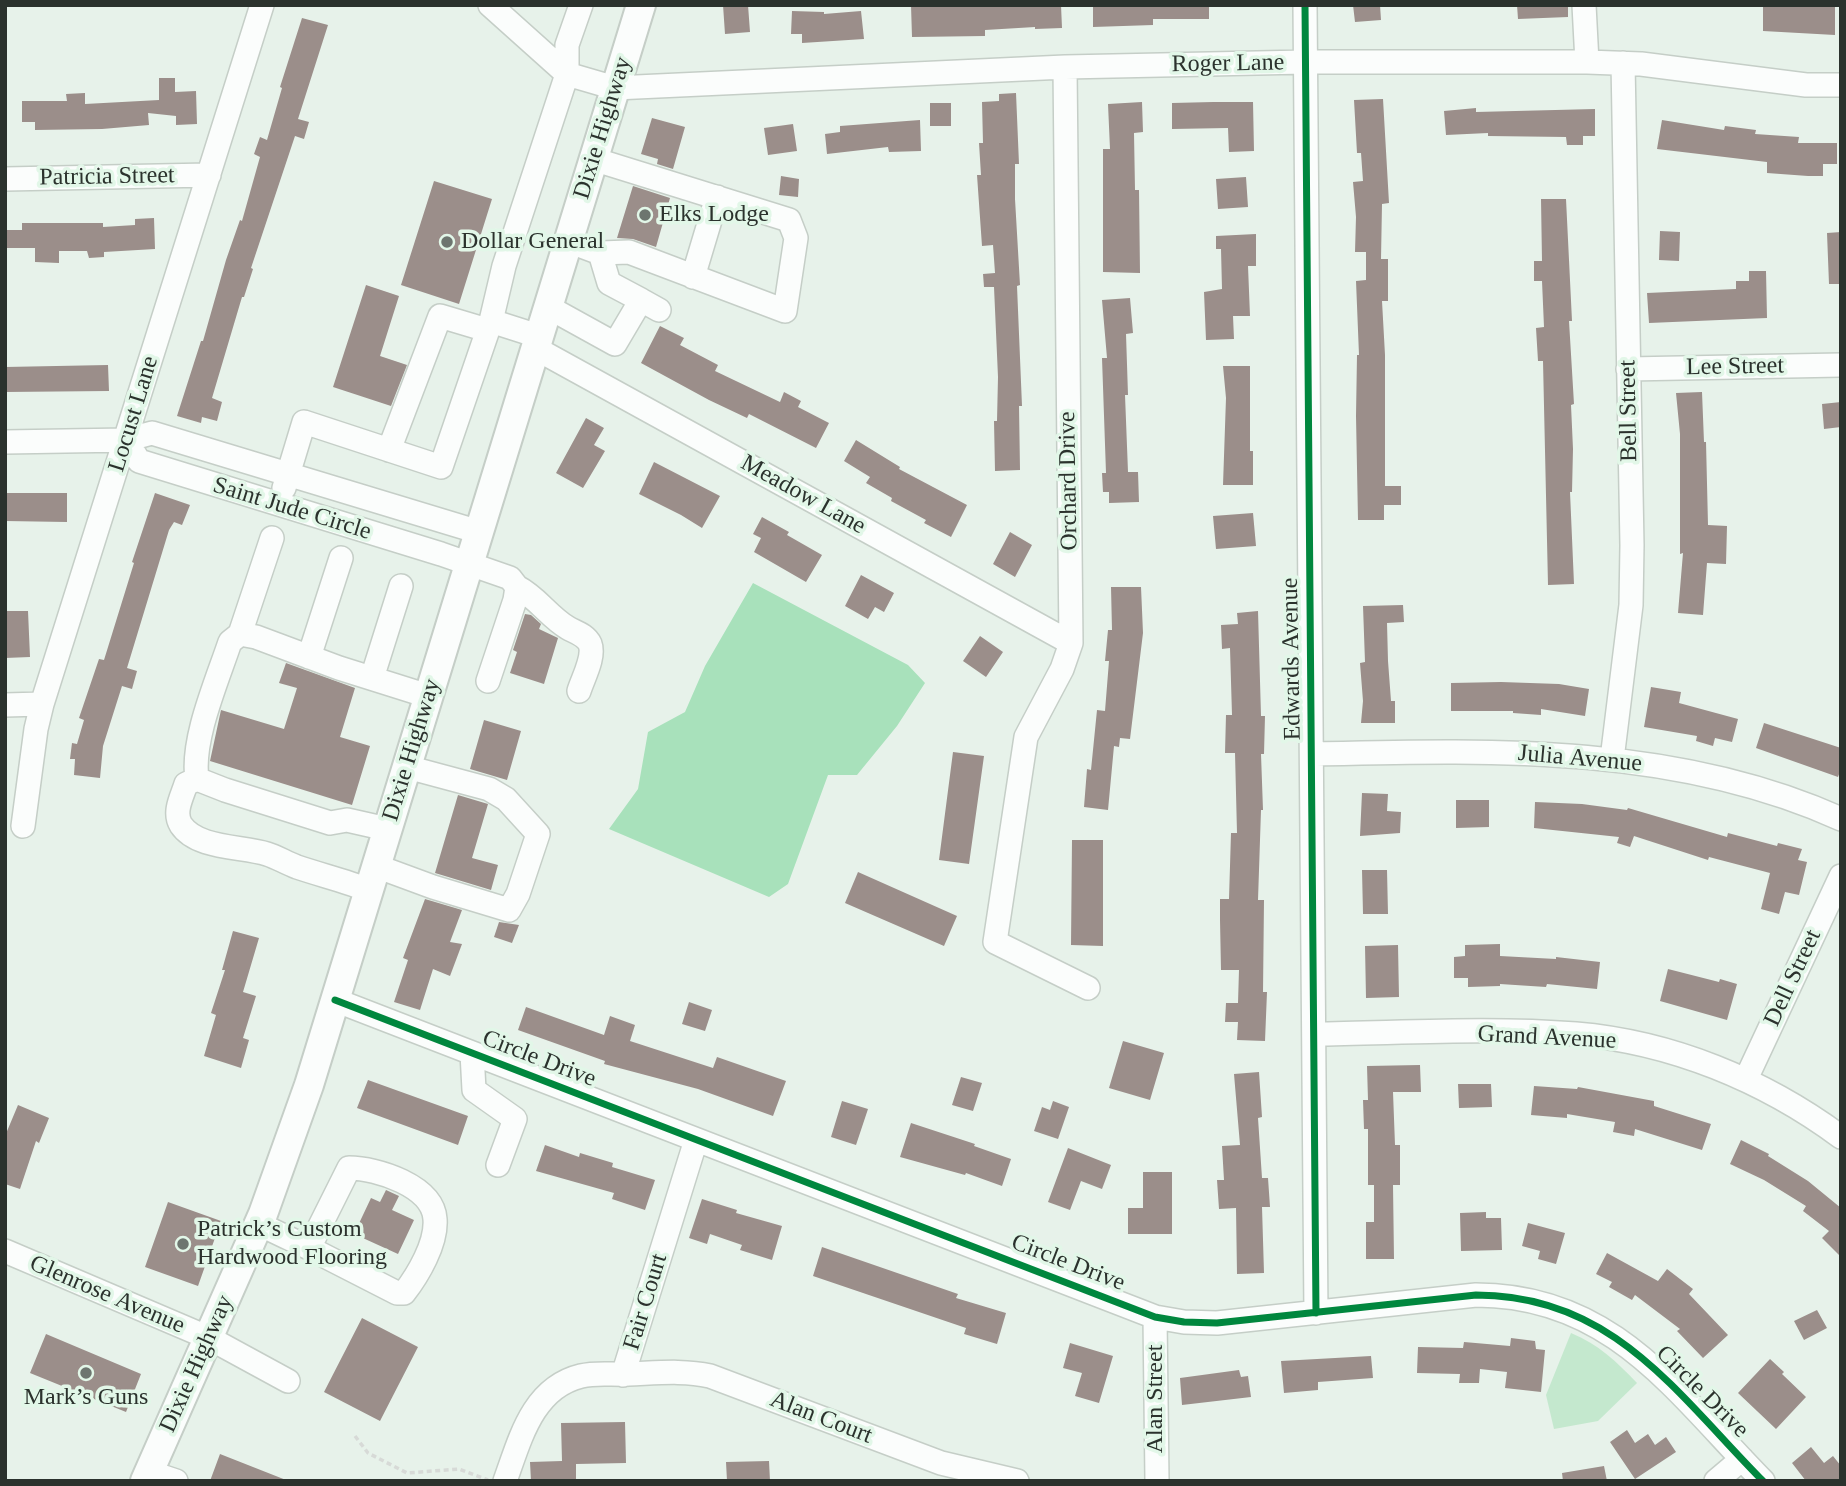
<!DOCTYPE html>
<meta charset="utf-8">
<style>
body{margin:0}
#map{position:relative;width:1846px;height:1486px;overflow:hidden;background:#e7f2ea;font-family:"Times New Roman",serif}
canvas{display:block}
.frame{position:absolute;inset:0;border:7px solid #2b322d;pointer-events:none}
</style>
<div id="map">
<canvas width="1846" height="1486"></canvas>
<div class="frame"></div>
</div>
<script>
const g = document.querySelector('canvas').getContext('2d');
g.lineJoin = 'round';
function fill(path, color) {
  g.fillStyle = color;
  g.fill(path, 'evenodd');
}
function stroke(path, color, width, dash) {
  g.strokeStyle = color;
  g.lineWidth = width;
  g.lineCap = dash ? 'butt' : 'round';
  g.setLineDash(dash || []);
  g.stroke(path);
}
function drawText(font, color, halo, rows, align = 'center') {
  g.font = font + ' "Times New Roman",serif';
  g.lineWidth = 7;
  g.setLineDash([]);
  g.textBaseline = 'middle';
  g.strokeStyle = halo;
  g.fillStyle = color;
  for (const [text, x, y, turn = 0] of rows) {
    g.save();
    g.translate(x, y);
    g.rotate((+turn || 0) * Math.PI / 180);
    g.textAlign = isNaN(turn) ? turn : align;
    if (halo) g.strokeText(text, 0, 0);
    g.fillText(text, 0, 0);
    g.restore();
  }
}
const green = new Path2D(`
 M1571,1333C1598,1344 1617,1362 1637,1383L1598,1421L1554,1429L1546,1395Z`);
const forest = new Path2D(`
 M753,583L908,665L925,683L897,726L857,775H828L788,884L769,897L609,829L638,789L648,732L685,712L705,666Z`);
const building = new Path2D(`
 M723,5H748L750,32L725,34Z
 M911,5H1061L1062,28L1035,29V27L985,30V36L912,37Z
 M1093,5H1209V19H1153V25L1093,27Z
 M1353,5H1380L1381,20L1355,22Z
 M1517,5H1568V17L1518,19Z
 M1763,6H1835V35L1763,31Z
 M792,11L824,12V14L861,11L864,39L802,43V34H791Z
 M302,18L328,25L298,119L309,122L304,139L295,136L251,268L253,269L244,297H242L212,398L222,402L217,421L202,417L201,423L177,416L201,341H203L226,260L240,220L242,221L260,157L254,154L260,137L267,140L282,88L280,87Z
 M159,78H175V92L196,91L197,124L176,125V116L148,113L149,125L102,129L35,130V122H22V101H67L66,94L85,93V104L159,100Z
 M1016,93L1019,164H1015V199L1020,285L1017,286L1022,406H1019L1020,470L995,471L994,421H997L998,377L994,287H984L983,274L995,273L993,245L982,246L977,175H981L979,143H983L982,102L999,101V94Z
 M1383,99L1389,203L1382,204L1381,259H1388V301H1382L1385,355V486H1401V505H1384V520H1358L1356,416L1357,355H1359L1356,281L1366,280V252H1355L1356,217L1353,182L1363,181L1361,153H1357L1354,100Z
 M1142,102L1143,132L1134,133L1135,190H1139L1140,273L1103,272V149H1110L1108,104Z
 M1213,102H1253L1254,151L1229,152L1228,128L1172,129V103Z
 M930,103H951V126H930Z
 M1476,108V112L1595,109V136H1583V145H1567L1566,137L1488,136V133L1446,135L1444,111Z
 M652,118L685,127L673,169L657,164L658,159L641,154Z
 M920,120L921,151L889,152L888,147L827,154L825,134L840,132V126Z
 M1662,120L1724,130L1725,126L1756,130L1755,134L1799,137L1798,143H1837V164H1823V176H1808L1767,173V162L1657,149Z
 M793,124L797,151L768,155L764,128Z
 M781,176L799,179L798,197L779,195Z
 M1246,177L1248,207L1218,209L1216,179Z
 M434,181L492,199L459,304L401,285Z
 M633,186L670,198L656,247L633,239L617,238Z
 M1541,199H1566L1572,321H1569L1574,404L1571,405L1573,449L1572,492H1570L1574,584L1548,585L1543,361H1538L1536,328L1544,327L1542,281H1534V261H1542Z
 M154,218L155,249L104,252V257L89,258L87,251H59V263L35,262V248H5V230H22V223H103V227L135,225V219Z
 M1660,231L1680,232L1679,261L1659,260Z
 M1841,232V284H1829L1827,233Z
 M1256,234V266H1248L1250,316H1233L1234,339L1206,340L1204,292L1222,289L1221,249H1216V236Z
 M1749,271H1766L1767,318L1649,323L1647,293L1736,289V281H1749Z
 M366,285L399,296L380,356L407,365L391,406L333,387Z
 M1130,298L1133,333L1126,334L1128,395H1125L1128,472H1138L1139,502L1109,503V492H1103L1102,473H1106L1102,358H1107L1102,300Z
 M660,326L684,338L680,345L718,365L715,371L780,402L784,392L801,401L798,407L829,423L816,448L749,414L747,418L709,400L641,363Z
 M108,365L109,391L5,392V367Z
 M1223,366H1250V451H1253V485H1223L1226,398Z
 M1702,392L1704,442H1706L1708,525L1727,526L1726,564L1707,563L1703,615L1678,613L1683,553L1680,554V434L1676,393Z
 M1841,402V427L1824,429L1822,404Z
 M586,418L604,428L594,445L605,451L583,488L556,473Z
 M856,440L900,467L899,469L967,505L951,537L924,523L926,520L891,501L892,498L866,483L870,477L844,461Z
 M654,462L720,496L702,528L681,515L639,494Z
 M5,493H67V522L5,521Z
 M155,493L190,505L182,525L174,522L169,530L127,668L137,671L132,689L122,686L103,746L100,778L74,775L75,759H70L72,743L77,744L84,720L79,718L99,659L104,660L134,563L132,562Z
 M1253,513L1256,546L1216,549L1213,516Z
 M762,517L789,532L787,535L822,555L806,582L754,552L761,538L753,534Z
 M1010,532L1032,545L1015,577L993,564Z
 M861,575L894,593L884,612L875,607L868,619L845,606Z
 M1111,587H1141L1143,633L1130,739L1120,738L1119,747L1114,746L1108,810L1084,807L1087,769L1091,770L1097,710L1105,711L1109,661H1105L1108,630H1112Z
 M1403,605L1404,622L1387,623L1388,661L1391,701H1395V723H1361L1363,701L1360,663L1365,662L1363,606Z
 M5,611H28L30,657L5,658Z
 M1258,611L1261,716H1265L1264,754H1261L1263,810H1261L1258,900H1264L1263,992H1267L1265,1041L1237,1040L1238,1022H1225L1226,1003H1238L1239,970H1221L1220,920V899H1229L1231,833H1237L1235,753H1225L1226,715H1232L1230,648L1222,649L1221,625L1238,624L1237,613Z
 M525,614L531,615L541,624L539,629L558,638L544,684L510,673L517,652L513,650Z
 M980,636L1003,652L986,677L963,661Z
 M286,663L355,688L340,737L370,746L352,805L210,761L221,710L284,729L297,688L279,683Z
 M1501,682L1559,684L1589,689L1585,716L1541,709V715L1513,713V711H1451V683Z
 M1651,687L1681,692L1679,703L1738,719L1732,742L1715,738L1713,746L1696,741L1697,736L1644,727Z
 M484,720L521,731L507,780L470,769Z
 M1764,723L1841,748V769L1838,777L1756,748Z
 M953,752L984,756L969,864L939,860Z
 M1362,793L1388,794L1387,811L1401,812L1400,833L1360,836Z
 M458,795L488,804L472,858L498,865L491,890L435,873Z
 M1456,800H1489V827L1456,828Z
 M1535,802L1582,804L1627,810L1628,808L1727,837L1728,833L1777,846L1778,843L1802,849L1798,860L1807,862L1799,895L1785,892L1779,914L1761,909L1770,873L1709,857L1708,860L1634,836L1630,847L1617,843L1619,837L1534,828Z
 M1072,840H1103V946L1071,945Z
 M1362,870H1387L1388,914H1363Z
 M858,872L957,916L944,946L845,903Z
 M425,899L462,910L450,942L462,944L450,976L433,969L420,1010L394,1002L408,960L403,958Z
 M499,922L519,925L512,943L494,937Z
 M233,931L259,938L243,992L256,996L243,1038L249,1040L241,1068L204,1056L216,1015L211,1013L225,970H222Z
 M1500,944V956L1556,959V957L1600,962L1597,989L1547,984L1546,987L1500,984V986L1468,987V978H1454V957L1465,956V945Z
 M1398,945L1399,997L1366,998L1365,946Z
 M1668,969L1719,982L1720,979L1737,984L1727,1020L1660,1001Z
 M689,1002L712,1010L705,1031L682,1024Z
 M526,1007L604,1035L610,1016L635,1025L630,1041L713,1068L717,1057L786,1081L773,1116L698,1089L604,1064L605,1061L518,1030Z
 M1123,1041L1164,1053L1150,1100L1109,1088Z
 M1420,1065L1421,1092H1393L1395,1145H1400V1185H1393L1394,1259H1366V1222H1374V1185H1368V1129H1364L1363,1100H1368L1367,1066Z
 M1259,1072L1262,1117L1258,1118L1262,1178H1268L1270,1207H1262L1264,1273L1237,1274L1236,1208L1219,1209L1217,1180H1224L1222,1146L1240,1145L1234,1074Z
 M961,1077L982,1083L973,1111L952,1105Z
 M368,1080L468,1116L458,1145L357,1108Z
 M1458,1084H1491L1492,1107L1459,1108Z
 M1534,1086L1577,1089L1578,1087L1654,1101V1106L1711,1124L1702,1150L1635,1129L1634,1136L1613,1132L1615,1122L1567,1114V1118L1531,1115Z
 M842,1101L868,1109L856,1145L831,1137Z
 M1053,1101L1069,1107L1058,1139L1034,1131L1042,1107L1050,1110Z
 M18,1105L49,1118L39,1143L36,1141L20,1189L5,1184V1136Z
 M911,1123L975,1144L974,1146L1011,1159L1002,1186L966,1173L965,1175L900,1157Z
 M1741,1140L1769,1154L1768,1156L1808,1181L1841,1208V1257L1822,1238L1829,1231L1803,1211L1806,1206L1764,1180L1730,1164Z
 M545,1145L579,1157L580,1153L613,1163L612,1167L655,1180L645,1210L612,1199L614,1193L536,1171Z
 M1068,1148L1111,1165L1102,1189L1081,1181L1070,1210L1048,1202Z
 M1143,1172H1172V1234H1128V1208H1143Z
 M386,1190L399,1196L392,1210L414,1220L398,1254L354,1234L371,1198L380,1202Z
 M702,1199L737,1210L736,1213L782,1226L772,1260L740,1250L742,1245L710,1234L707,1244L689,1238Z
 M168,1202L221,1221L198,1286L145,1267Z
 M1486,1212V1218H1501L1502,1250L1461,1251L1460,1213Z
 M1528,1223L1565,1233L1556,1264L1538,1259L1540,1251L1522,1246Z
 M822,1247L958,1294L956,1298L1006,1313L997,1344L964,1334L966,1328L813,1276Z
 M1607,1253L1658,1281L1667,1269L1693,1289L1689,1294L1728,1335L1703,1358L1677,1331L1680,1329L1635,1295L1632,1300L1609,1287L1612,1282L1596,1274Z
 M1817,1310L1827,1328L1804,1340L1794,1321Z
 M362,1318L418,1347L380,1421L324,1392Z
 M46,1334L141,1374L126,1412L30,1373Z
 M1511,1338L1535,1341L1536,1349L1545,1350L1541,1392L1505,1388L1507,1372L1480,1369L1479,1383H1459L1460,1374L1417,1373L1418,1347L1463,1348L1464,1342L1510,1346Z
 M1070,1343L1113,1356L1099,1403L1075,1396L1082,1373L1063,1368Z
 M1371,1356L1373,1378L1318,1382V1390L1284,1393L1281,1361Z
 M1770,1359L1784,1372L1782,1374L1806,1397L1776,1429L1738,1393Z
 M1239,1370L1241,1377L1248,1376L1251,1397L1182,1405L1180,1378Z
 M625,1422L626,1463L576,1464V1481H531L530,1462L562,1461L561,1423Z
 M1627,1430L1635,1443L1648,1434L1655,1445L1666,1437L1676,1452L1635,1479L1610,1442Z
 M1811,1447L1824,1463L1833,1456L1841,1466V1481H1806L1792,1463Z
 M220,1454L286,1480V1481H210Z
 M769,1461L770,1481H727L726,1462Z
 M1604,1466L1607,1481H1563L1562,1473Z`);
const path = new Path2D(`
 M355,1436L368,1453L407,1473L459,1469L488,1480`);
const minor = new Path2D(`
 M490,5L567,74L615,88L1065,67L1305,62H1587L1641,64L1806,85H1841
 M1305,5L1316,1313
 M1584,5L1587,62
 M1065,67L1071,643L1062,669L1026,737L995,942L1088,988
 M593,159L789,220L796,238L785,311L629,252L600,253
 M5,179L209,175
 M568,241L600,253L609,283L641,300
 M693,277L717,197
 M548,307L615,344L641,300L659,310
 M538,336L491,321L504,266L567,74V45L581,5
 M535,348L1071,643
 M1628,369L1841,365
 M126,440L139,461L441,554L510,578L517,587L515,600L488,681
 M5,442L126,440L152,433L479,532
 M389,450L440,316L487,330
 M284,488L304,422L441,467L491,321
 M517,587C537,597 549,617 568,628C575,632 586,635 590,644C595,657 583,678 579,691
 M240,634L272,538
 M309,657L341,558
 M372,678L401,586
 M5,705L42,704
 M1312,754C1490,750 1675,744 1841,819
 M1612,759L1631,605L1632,545L1623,63
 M197,779C191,740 217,681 230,642L240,634L256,637L339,668L428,696
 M23,826L36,729L42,704L262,5
 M376,866L433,887L509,910L518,894L538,834L506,799L489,789L407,767
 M369,890C345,881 321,875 297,867C286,863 277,857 267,854C242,846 197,849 181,825C173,812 182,797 186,784L197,779L225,790L330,823L347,820L387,829
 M335,1000L1155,1317L1184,1322L1217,1323L1476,1295C1613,1295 1676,1393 1763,1481
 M1314,1034C1401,1033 1489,1027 1576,1034C1671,1042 1764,1080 1841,1137
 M472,1053L474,1090L515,1119L498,1165
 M1746,1079L1841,876
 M259,1224L309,1248L349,1168C377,1168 433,1186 435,1219C437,1243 418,1275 404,1293H397L309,1248
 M5,1251L209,1338L288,1381
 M1155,1317L1157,1481
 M623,1375L696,1140
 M149,1472L176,1481
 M505,1481C520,1440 532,1388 581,1376C597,1372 613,1375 629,1374C657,1373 684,1370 710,1376L941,1463L1017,1481
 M1716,1481L1742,1459`);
const major = new Path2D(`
 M145,1481L263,1214L309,1085L641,5`);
const cycleway = new Path2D(`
 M1305,5L1316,1313
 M335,1000L1155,1317L1184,1322L1217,1323L1476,1295C1613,1295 1676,1393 1763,1481`);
const markers = [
 [645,215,7,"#6d756f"],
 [447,242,7,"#6d756f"],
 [183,1244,7,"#6d756f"],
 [86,1373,7,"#6d756f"]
];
const streetNames = [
 ["Roger Lane",1228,64,-1],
 ["Dixie Highway",603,128,-73],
 ["Patricia Street",107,177,-1],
 ["Lee Street",1735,367,-1],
 ["Bell Street",1629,411,-91],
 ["Locust Lane",134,414,-73],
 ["Orchard Drive",1069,481,-91],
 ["Meadow Lane",803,495,29],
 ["Saint Jude Circle",292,509,17],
 ["Edwards Avenue",1292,659,-91],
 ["Dixie Highway",412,750,-73],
 ["Julia Avenue",1580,759,5],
 ["Dell Street",1793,978,-65],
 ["Grand Avenue",1547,1038,3],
 ["Circle Drive",539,1059,21],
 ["Circle Drive",1068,1263,21],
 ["Glenrose Avenue",107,1295,23],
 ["Fair Court",646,1302,-73],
 ["Dixie Highway",197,1364,-66],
 ["Circle Drive",1702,1392,45],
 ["Alan Street",1156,1399,-90],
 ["Alan Court",821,1418,21]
];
const poiNames = [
 ["Elks Lodge",659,215],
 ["Dollar General",461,242],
 ["Patrick’s Custom",197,1230],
 ["Hardwood Flooring",197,1258],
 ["Mark’s Guns",86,1398,"center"]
];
fill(green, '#c4e8ce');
fill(forest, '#a8e1bb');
fill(building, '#9b8e8a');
stroke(minor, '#c5cec7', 26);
stroke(major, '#c5cec7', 32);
stroke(path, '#d7dad7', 3.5, [5, 3.5]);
stroke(minor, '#fbfdfc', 23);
stroke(major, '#fbfdfc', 28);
stroke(cycleway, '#00873e', 7);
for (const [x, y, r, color] of markers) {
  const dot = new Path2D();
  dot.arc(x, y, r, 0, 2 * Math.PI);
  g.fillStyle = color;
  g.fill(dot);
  stroke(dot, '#e2f7e8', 2.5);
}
drawText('24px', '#2b322d', '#e2f7e8', streetNames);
drawText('24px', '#2b322d', '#e2f7e8', poiNames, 'left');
</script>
